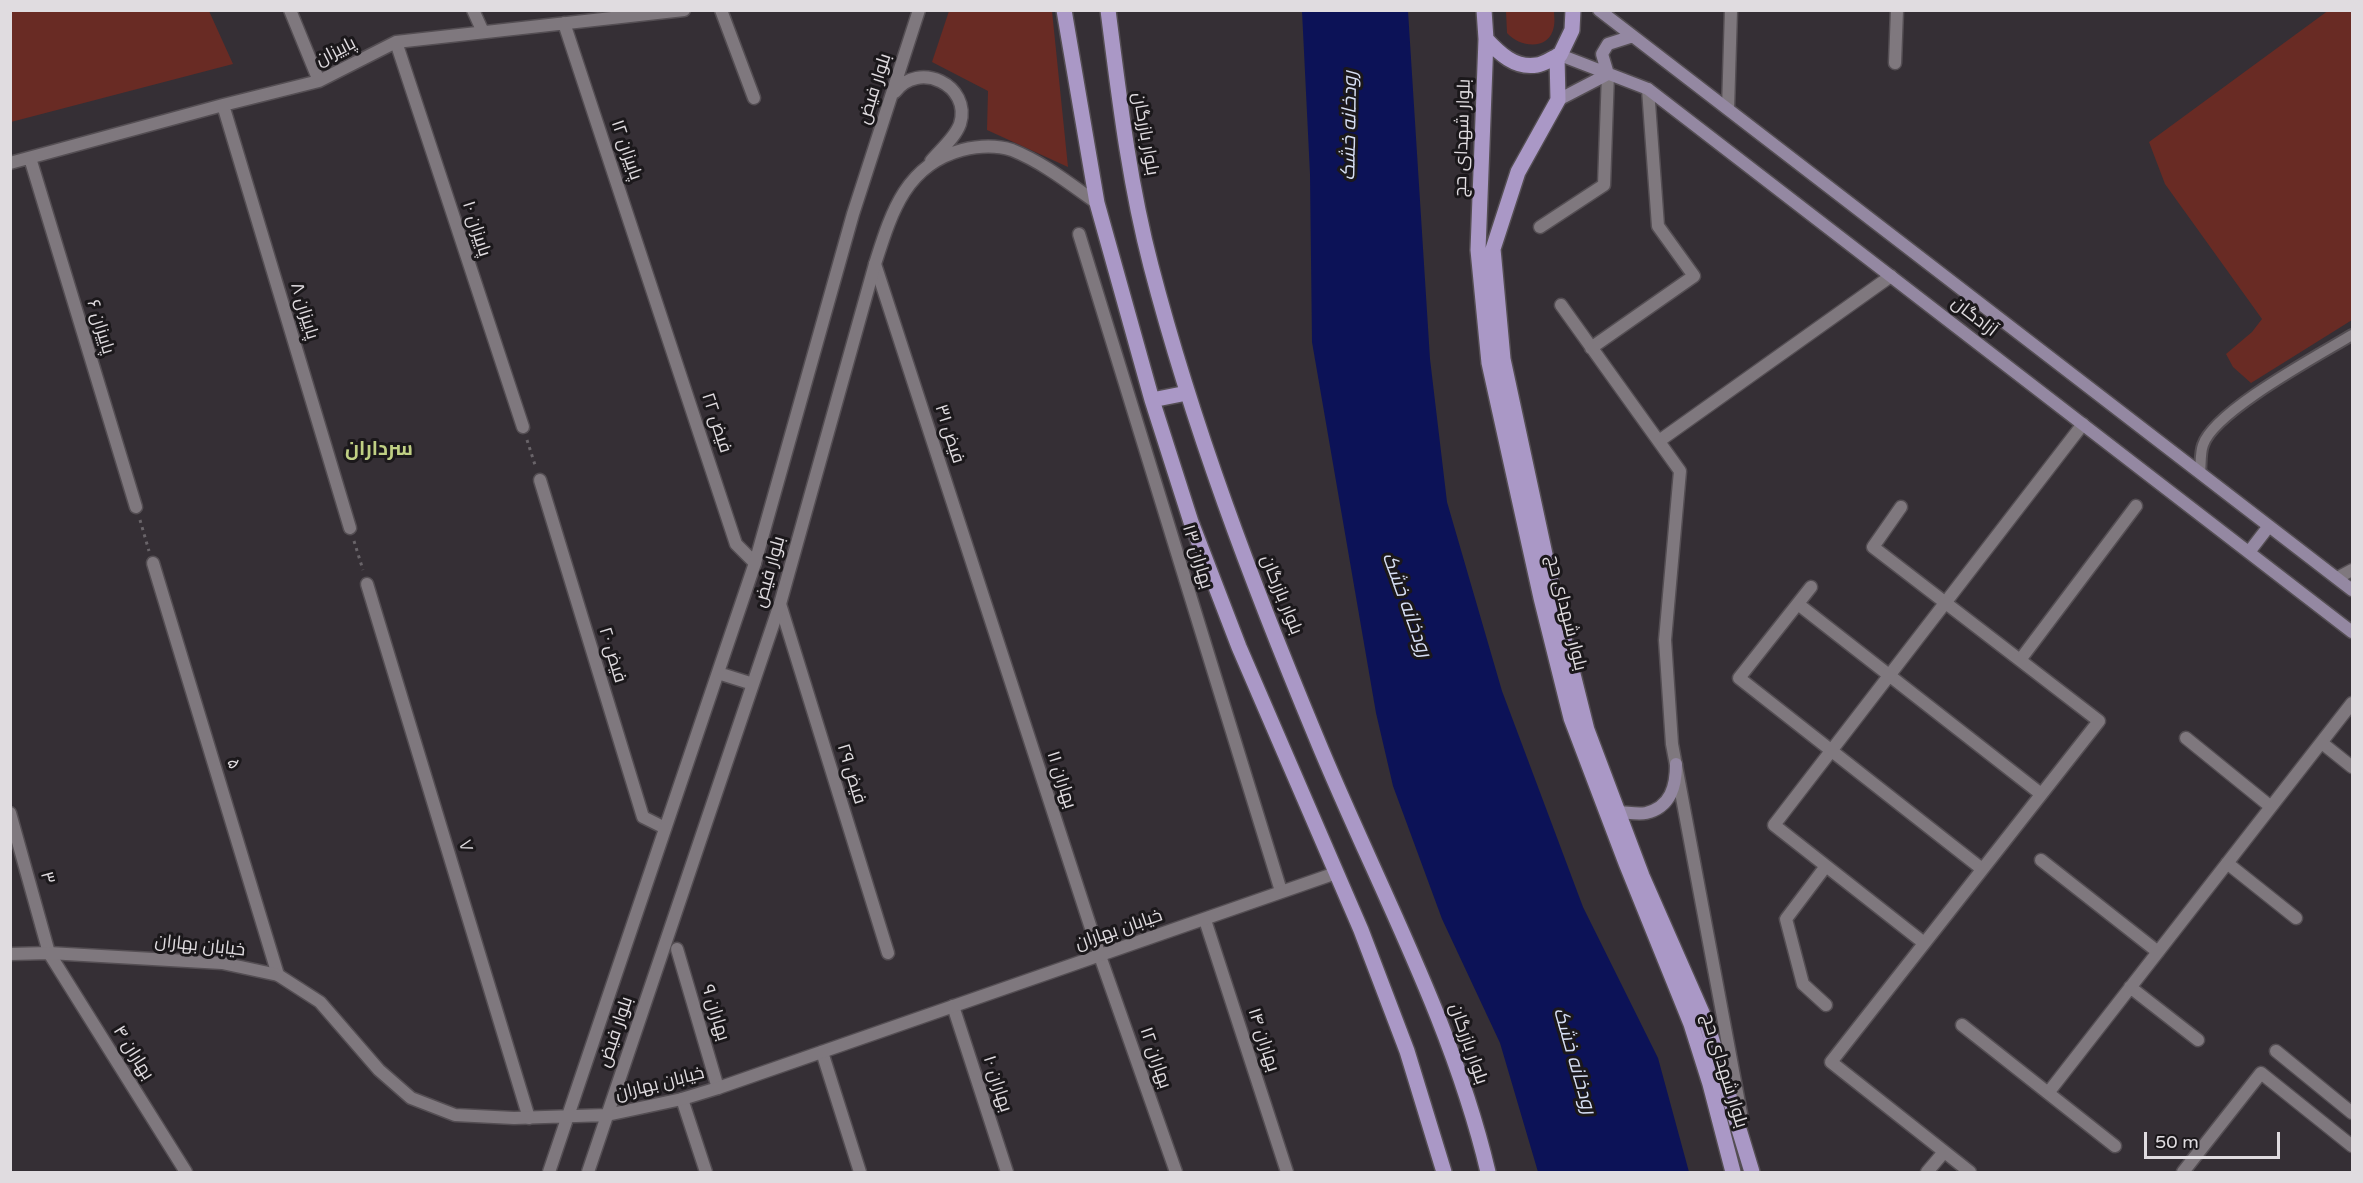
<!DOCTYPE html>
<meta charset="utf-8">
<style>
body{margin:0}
#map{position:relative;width:2363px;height:1183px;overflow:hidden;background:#352f35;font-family:"Varela Round",sans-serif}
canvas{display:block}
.frame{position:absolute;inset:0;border:12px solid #e0dce0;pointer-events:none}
.scale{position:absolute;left:2144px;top:1132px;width:136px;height:27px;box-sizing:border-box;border:3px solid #e0dce0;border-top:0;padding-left:8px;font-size:18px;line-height:21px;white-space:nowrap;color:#e0dce0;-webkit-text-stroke:4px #1b181b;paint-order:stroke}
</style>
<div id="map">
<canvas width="2363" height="1183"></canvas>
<div class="frame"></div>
<div class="scale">50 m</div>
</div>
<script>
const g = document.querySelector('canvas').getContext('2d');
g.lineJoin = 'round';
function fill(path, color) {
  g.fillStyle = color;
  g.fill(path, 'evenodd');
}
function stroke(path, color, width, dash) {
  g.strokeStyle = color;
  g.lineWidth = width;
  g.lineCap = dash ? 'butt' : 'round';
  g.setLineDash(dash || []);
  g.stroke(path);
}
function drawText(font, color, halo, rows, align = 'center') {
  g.font = font + ' "Varela Round",Cairo,sans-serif';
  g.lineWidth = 6;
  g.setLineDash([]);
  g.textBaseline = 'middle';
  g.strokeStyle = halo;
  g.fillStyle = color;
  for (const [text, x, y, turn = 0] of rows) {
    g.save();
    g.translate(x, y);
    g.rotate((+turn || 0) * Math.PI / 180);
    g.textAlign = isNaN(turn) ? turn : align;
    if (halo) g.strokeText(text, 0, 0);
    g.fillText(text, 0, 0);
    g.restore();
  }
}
const green = new Path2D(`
 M11,10L209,11L233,64L11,122Z
 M2329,10L2352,11V320L2251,383L2233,367L2226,354L2252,332L2262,319L2165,184L2149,142Z
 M949,11H1052L1068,167L987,130L988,91L932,62Z
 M1506,11H1554C1554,15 1555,21 1554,26C1550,51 1520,48 1507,33Z`);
const water = new Path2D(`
 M1302,11H1408L1430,359L1447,502L1502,691L1583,907L1658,1058L1689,1172H1538L1500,1043L1442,919L1393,786L1376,713L1312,342L1310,174Z`);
const path = new Path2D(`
 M527,440L536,468
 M140,520L149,551
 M354,541L363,570`);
const service = new Path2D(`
 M2200,473C2201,464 2200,453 2203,445C2214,411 2319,355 2352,335`);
const minor = new Path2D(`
 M290,10L319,81
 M473,10L483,32
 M721,10L754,98
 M564,23L736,544L755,563
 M396,42L523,427
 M1895,63L1897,10
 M223,105L350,528
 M1728,109L1731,10
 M30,158L136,507
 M10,163L223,105L319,81L396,42L684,10
 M1540,227L1604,185L1608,74
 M1079,234L1281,891
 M875,264L1100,956L1176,1172
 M1561,305L1680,471L1665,640L1672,744L1742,1119
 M1591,348L1694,276L1658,226L1648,89
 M1659,441L1891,276
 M540,480L643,817L665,828
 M1901,507L1873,547L2099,721L1831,1062L1970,1172
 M153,563L278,975
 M2337,578L2352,570
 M367,584L529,1118
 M1811,587L1739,678L1982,869
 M780,604L888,953
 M1798,604L2041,794
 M2020,660L2136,506
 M2186,738L2271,807
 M2322,743L2352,767
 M10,813L49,953L186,1172
 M2041,860L2158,952
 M2227,863L2296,918
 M1826,866L1786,919L1803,984L1826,1005
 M1205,920L1287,1172
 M1924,943L1774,825L2083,424
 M677,949L718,1088
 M2130,987L2198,1040
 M953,1006L1007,1172
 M1962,1025L2115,1146
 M2276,1051L2352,1113
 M822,1052L860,1172
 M2048,1093L2352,703
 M682,1099L706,1172
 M1927,1172L1944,1152
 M2183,1172L2261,1073L2352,1146`);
const tertiary = new Path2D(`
 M895,92C918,60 972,85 960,124C955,138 940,150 931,161
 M718,673L753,684
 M10,954L49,953L222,963L278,975L320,1002L379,1070L411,1098L455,1115L514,1118L607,1115L682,1099L718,1088L1336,873
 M549,1172L755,563L853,214L919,10
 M588,1172L780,604L875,264C891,214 905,165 962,150C978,146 996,145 1012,150C1044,163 1070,184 1097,203`);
const secondary = new Path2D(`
 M1599,10L2352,590
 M1560,55L1648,89L2352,632
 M1558,100L1608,74L1602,54L1608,44L1633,36
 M2249,552L2269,526
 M1617,812C1626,812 1638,815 1646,813C1671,807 1676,786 1676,764`);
const primary = new Path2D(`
 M1064,10L1097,203L1152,400L1191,522L1239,647L1361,930L1407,1051L1444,1172
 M1108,10C1119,96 1129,182 1151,266C1193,427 1252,583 1316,737C1375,881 1452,1020 1488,1172
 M1484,10L1486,39L1478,250L1489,363L1541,598L1571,718L1626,863L1691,1024L1710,1084L1733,1172
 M1486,39C1499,53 1515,69 1537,65C1544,64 1552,58 1560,55L1572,30L1573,10
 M1557,56L1558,100L1518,172L1493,249L1503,359L1557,610L1587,730L1642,876L1707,1024L1752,1172
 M1152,400L1187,393`);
const streetNames = [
 ["پاییزان",336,52,-27],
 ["بلوار فیض",875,89,-72],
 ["بلوار بازرگان",1145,134,80],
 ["بلوار شهدای حج",1463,138,-88],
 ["پاییزان ۱۲",626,150,71],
 ["پاییزان ۱۰",476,229,72],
 ["پاییزان ۸",304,311,73],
 ["آزادگان",1974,317,38],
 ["پاییزان ۶",100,327,73],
 ["فیض ۲۲",716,423,72],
 ["فیض ۳۱",949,434,72],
 ["بهاران ۱۳",1197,557,73],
 ["بلوار فیض",770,572,-74],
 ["بلوار بازرگان",1281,595,68],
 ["بلوار شهدای حج",1566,613,76],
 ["فیض ۲۰",612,655,73],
 ["۵",233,764,73],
 ["فیض ۲۹",851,774,73],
 ["بهاران ۱۱",1061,780,72],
 ["۷",465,846,73],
 ["۳",47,878,75],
 ["خیابان بهاران",1119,930,-19],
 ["خیابان بهاران",200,946,6],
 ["بهاران ۹",715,1013,73],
 ["بلوار فیض",616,1032,-71],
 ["بهاران ۱۴",1263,1040,72],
 ["بلوار بازرگان",1468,1044,71],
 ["۴ بهاران",133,1053,58],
 ["بهاران ۱۲",1155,1058,71],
 ["بلوار شهدای حج",1724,1071,73],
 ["خیابان بهاران",660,1084,-14],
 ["بهاران ۱۰",997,1084,72]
];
const waterNames = [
 ["رودخانه خشک",1350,126,-89],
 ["رودخانه خشک",1406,605,70],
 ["رودخانه خشک",1574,1061,74]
];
const neighbourhoodNames = [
 ["سرداران",379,450]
];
fill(green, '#692b24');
fill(water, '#0c1257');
stroke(service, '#544e53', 14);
stroke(minor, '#544e53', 15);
stroke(tertiary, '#544e53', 15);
stroke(secondary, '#544e53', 15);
stroke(primary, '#544e53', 18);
stroke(path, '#696469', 3, [3, 4.5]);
stroke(service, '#7f787e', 10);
stroke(minor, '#7f787e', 12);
stroke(tertiary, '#7f787e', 12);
stroke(secondary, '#9488a2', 12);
stroke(primary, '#aa98c6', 15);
drawText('18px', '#e0dce0', '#1b181b', streetNames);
drawText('italic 20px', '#d6def3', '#1b181b', waterNames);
drawText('bold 20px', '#c0d084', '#1b181b', neighbourhoodNames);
</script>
